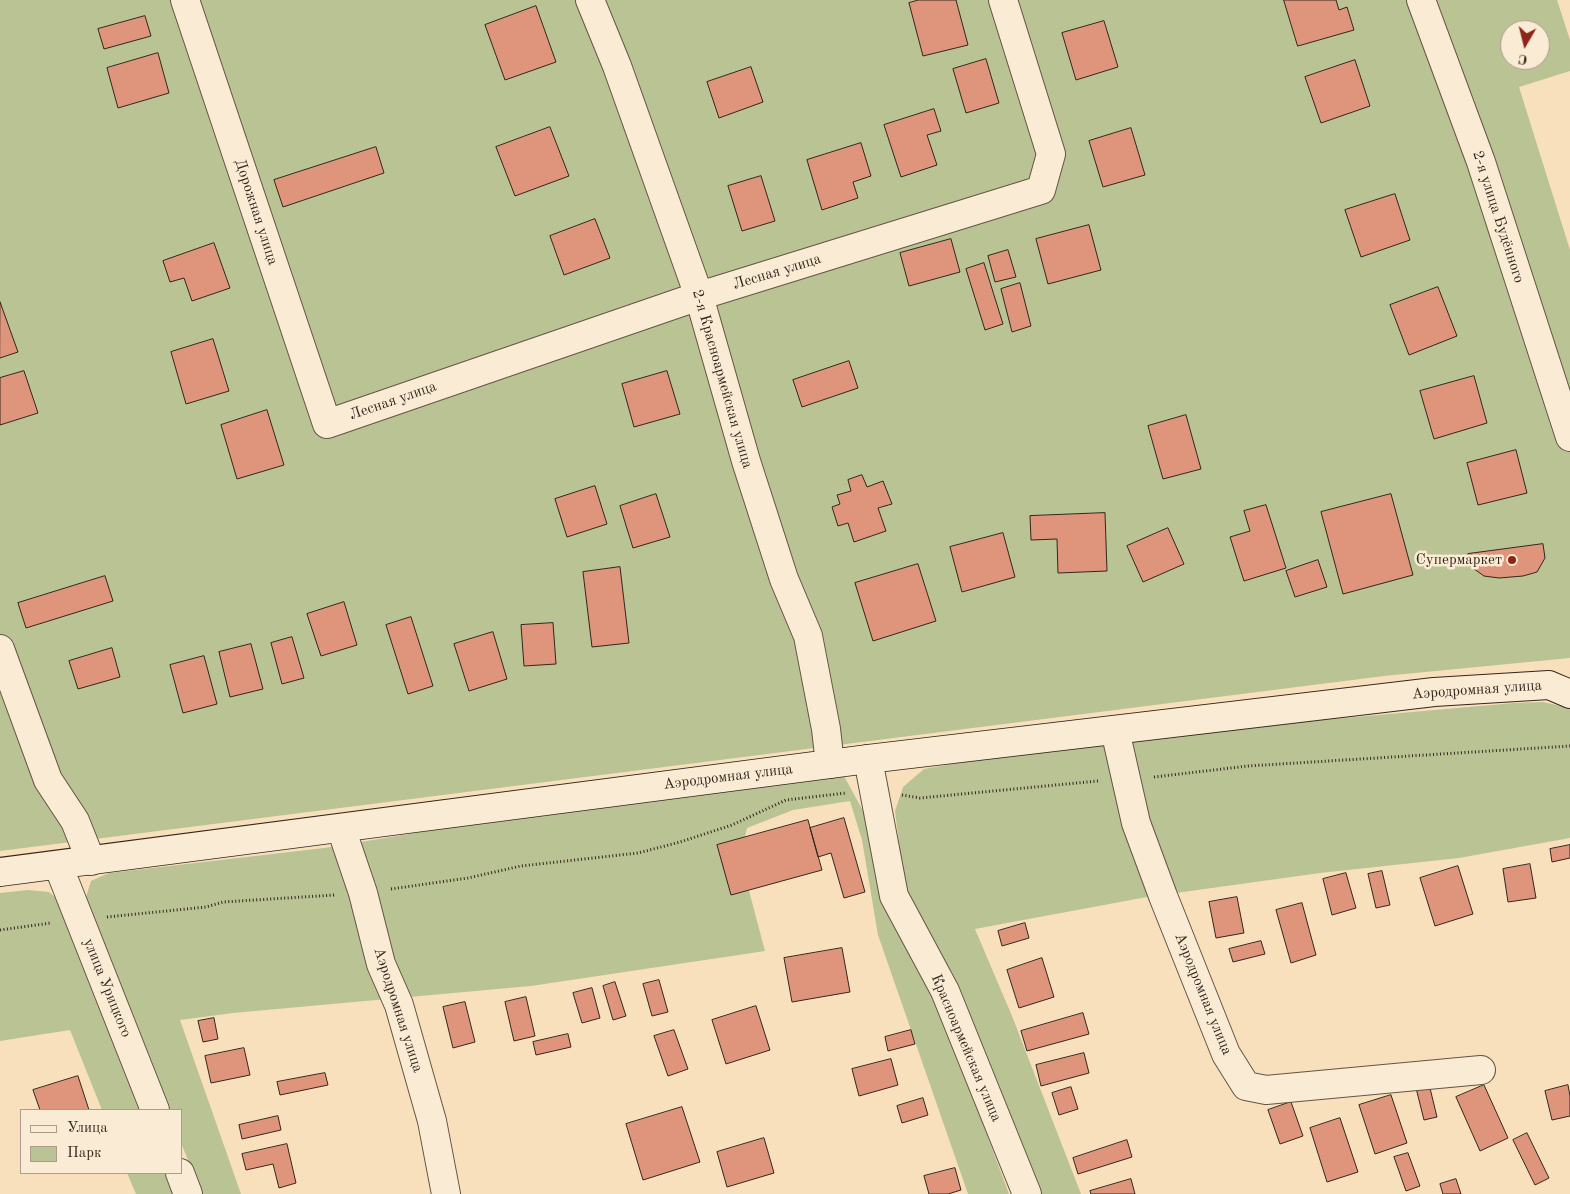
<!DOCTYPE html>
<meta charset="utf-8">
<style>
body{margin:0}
#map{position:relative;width:1570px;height:1194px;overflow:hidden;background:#f8e0bd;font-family:"Old Standard TT",serif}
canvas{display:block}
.legend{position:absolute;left:20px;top:1109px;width:162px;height:65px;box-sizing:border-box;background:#faebd4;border:1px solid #ab9c8b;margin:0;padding:6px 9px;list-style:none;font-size:15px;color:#34261d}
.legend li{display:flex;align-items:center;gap:10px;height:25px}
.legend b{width:25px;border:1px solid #ab9c8b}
.north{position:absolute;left:1500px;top:20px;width:50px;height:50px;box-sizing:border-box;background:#faebd4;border:1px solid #ab9c8b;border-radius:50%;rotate:188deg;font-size:14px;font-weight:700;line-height:20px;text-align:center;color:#34261d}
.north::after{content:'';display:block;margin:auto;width:18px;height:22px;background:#8f2418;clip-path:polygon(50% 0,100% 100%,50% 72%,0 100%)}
</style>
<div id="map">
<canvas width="1570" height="1194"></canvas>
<ul class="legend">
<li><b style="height:6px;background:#faebd4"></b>Улица</li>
<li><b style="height:14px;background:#bac393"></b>Парк</li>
</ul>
<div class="north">С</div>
</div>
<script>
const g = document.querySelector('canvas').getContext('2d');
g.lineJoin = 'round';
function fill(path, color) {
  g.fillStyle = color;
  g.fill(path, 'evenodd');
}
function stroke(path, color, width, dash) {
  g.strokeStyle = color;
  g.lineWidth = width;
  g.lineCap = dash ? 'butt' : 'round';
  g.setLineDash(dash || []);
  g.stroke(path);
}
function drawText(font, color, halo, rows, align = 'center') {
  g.font = font + ' "Old Standard TT",serif';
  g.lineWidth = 5;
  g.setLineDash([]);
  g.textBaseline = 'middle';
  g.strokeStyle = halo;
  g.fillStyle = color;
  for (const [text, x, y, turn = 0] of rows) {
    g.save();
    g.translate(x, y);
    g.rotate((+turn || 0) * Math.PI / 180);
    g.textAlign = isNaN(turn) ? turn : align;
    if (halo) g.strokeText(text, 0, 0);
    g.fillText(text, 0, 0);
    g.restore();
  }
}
const green = new Path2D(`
 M0,0H1557L1570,40V71L1519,87L1570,250V658L1384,676L0,851ZM1510,30H1540V60H1510Z
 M1543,702L1570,708V838L1459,858L1320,873L1147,897L975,929L1012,1016L1081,1194H1034L953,974L906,899L895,811L903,787L924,769L978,759L1162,734L1514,703Z
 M844,776L863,811L893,918L942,1013L1009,1194H968L878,935L862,840L850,801L793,810L747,828L740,857L765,951L531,986L233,1013L180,1020L241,1194H202L181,1143V1110H168L85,900L91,881L109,873L324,848L518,816Z
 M28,890L49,892L64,905L144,1110H102L70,1030L0,1041V893Z
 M127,1173H168L176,1194H136Z`);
const building = new Path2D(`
 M919,0H956L968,45L923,56L909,3Z
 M1284,0H1336L1339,10L1347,7L1354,30L1298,46Z
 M536,6L556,62L505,80L485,25Z
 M145,16L151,36L104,49L98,29Z
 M1104,21L1118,67L1076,80L1062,33Z
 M158,53L169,93L118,108L107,68Z
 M986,59L999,103L966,113L953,69Z
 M1355,60L1370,106L1321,123L1305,77Z
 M751,67L763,102L719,118L707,82Z
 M934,109L941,131L927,135L937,165L901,177L884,125Z
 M550,127L569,176L515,196L496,147Z
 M1131,128L1145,175L1103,187L1089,141Z
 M861,143L871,176L853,182L858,198L822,210L807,160Z
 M376,147L384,173L283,207L274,180Z
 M761,176L775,221L742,231L728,186Z
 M1395,194L1410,240L1361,257L1345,210Z
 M595,219L610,258L564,275L550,236Z
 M1089,225L1101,270L1048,284L1036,239Z
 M951,239L960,272L909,286L900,253Z
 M214,243L230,288L192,301L184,278L170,282L163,261Z
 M1008,250L1016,277L995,282L988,256Z
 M984,263L1003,324L985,330L966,269Z
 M1020,283L1031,326L1012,332L1001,289Z
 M1438,287L1457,336L1409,355L1390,305Z
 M0,302L18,352L0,358Z
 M213,339L229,391L186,404L171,352Z
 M849,361L858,388L802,407L793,380Z
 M24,371L38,413L0,425V378Z
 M667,371L680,414L634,427L622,384Z
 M1474,376L1487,423L1434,439L1420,391Z
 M267,410L284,465L237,479L221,425Z
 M1186,415L1201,469L1163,479L1148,426Z
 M1516,450L1527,493L1478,505L1467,463Z
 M862,475L867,487L883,481L892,504L878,508L886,531L854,542L848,523L838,526L832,507L840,504L837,495L851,491L848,480Z
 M595,486L607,524L567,537L555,499Z
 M656,494L670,537L633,548L620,506Z
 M1391,494L1413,575L1343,594L1321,512Z
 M1266,505L1286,568L1244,581L1230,537L1250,531L1244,511Z
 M1105,513L1107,571L1058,573L1057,539L1031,540L1030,516Z
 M1168,528L1184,564L1143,582L1127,546Z
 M1003,533L1015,577L962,592L950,547Z
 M1543,544L1545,558L1537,572L1523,576L1499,578L1484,576L1470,566L1468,554Z
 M1318,560L1327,587L1295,597L1286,571Z
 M918,564L936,621L873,641L855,583Z
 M620,567L629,643L592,647L583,572Z
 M105,576L113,601L26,628L18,603Z
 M344,602L357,645L321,656L307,614Z
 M411,617L433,686L408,694L386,625Z
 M553,623L556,664L524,666L521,625Z
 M493,632L507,679L469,691L454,644Z
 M292,637L304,678L282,684L271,643Z
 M251,644L263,689L230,697L219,652Z
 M112,648L120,677L78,689L69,661Z
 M204,656L217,704L183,713L170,665Z
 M844,818L865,892L844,898L831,853L818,857L810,828Z
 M808,820L822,870L731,895L717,845Z
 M1570,845V858L1552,862L1550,849Z
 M1530,864L1536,898L1508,902L1503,869Z
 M1458,866L1473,914L1435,926L1420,878Z
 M1382,871L1390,905L1376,908L1368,874Z
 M1346,873L1356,908L1332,915L1323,879Z
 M1237,897L1244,933L1216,938L1209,902Z
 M1302,903L1316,955L1291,963L1276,910Z
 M1025,923L1029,938L1002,946L998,931Z
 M1261,941L1265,954L1233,962L1229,949Z
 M842,948L850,992L792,1002L784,958Z
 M1042,958L1054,997L1019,1008L1007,970Z
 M659,980L668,1012L652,1016L643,984Z
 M615,982L626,1016L613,1020L603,986Z
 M592,988L600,1018L582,1023L573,993Z
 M526,997L535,1036L514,1041L505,1002Z
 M465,1002L475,1042L453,1048L443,1007Z
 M756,1006L770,1050L726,1064L712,1020Z
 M1083,1013L1089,1034L1027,1051L1021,1031Z
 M214,1018L218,1039L203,1042L198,1021Z
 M674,1030L688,1069L668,1076L654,1036Z
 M911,1030L915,1044L888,1051L885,1037Z
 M568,1034L571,1047L536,1055L533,1042Z
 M244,1048L250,1075L211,1083L205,1056Z
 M1084,1053L1089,1073L1041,1086L1036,1065Z
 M891,1059L898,1085L859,1096L852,1069Z
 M325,1073L328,1085L280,1095L277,1082Z
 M78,1076L89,1110H40L33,1090Z
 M1429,1084L1437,1117L1424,1120L1416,1088Z
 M1484,1085L1508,1138L1480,1151L1456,1097Z
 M1568,1085L1570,1096V1116L1552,1120L1545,1091Z
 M1071,1087L1078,1109L1059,1115L1052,1093Z
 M1391,1095L1407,1143L1375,1154L1359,1105Z
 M923,1098L928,1115L902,1123L897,1106Z
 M1291,1102L1303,1136L1280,1144L1268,1110Z
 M682,1107L700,1162L643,1180L626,1124Z
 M278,1116L281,1130L242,1139L239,1125Z
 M1340,1118L1358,1172L1327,1182L1310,1128Z
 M1527,1133L1549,1178L1535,1185L1513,1140Z
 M764,1138L774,1173L727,1187L717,1152Z
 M1127,1140L1132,1157L1078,1174L1073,1158Z
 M287,1144L296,1183L279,1188L273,1164L246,1170L242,1154Z
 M1408,1153L1420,1186L1406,1191L1394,1157Z
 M955,1168L961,1190L948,1194H929L924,1176Z
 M1131,1179L1135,1194H1091L1090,1191Z
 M1456,1179L1461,1194H1443L1440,1184Z`);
const path = new Path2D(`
 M1154,777L1248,766L1570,746
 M902,795L920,798L1098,781
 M391,889L468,878L521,866L638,853L680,842L732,825L786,800L846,793
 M107,917L206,907L223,902L335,895
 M0,930L51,923`);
const street = new Path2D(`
 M185,0L327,424L699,296L1041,190L1051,154L1003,0
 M590,0L617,66L699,296L746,461L784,579L808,636L826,729L830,764
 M1421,0L1481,162L1570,437
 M0,649L48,780L75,821L91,861
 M1115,730L1136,823L1163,896L1226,1054L1246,1086L1266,1090L1481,1070
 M868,759L894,896L945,991L1027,1194
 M341,828L363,893L381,964L399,1005L432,1121L446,1194
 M58,865L155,1110
 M180,1173L188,1194`);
const secondary = new Path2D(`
 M0,872L868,759L1434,692L1549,685L1570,694`);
const markers = [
 [1512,560,5,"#8f2418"]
];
const streetNames = [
 ["Дорожная улица",256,212,72],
 ["2-я улица Будённого",1498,217,72],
 ["Лесная улица",777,272,-17],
 ["2-я Красноармейская улица",722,379,74],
 ["Лесная улица",393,401,-19],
 ["Аэродромная улица",1477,690,-4],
 ["Аэродромная улица",728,777,-7],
 ["улица Урицкого",107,988,68],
 ["Аэродромная улица",1203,994,68],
 ["Аэродромная улица",398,1010,72],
 ["Красноармейская улица",966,1048,67]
];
const poiNames = [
 ["Супермаркет",1502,560]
];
fill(green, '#bac393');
fill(building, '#de957b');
stroke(building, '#34261d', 1);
stroke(street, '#655445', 30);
stroke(secondary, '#34261d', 30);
stroke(path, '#34261d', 3, [1, 2.5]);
stroke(street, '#faebd4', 28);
stroke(secondary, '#faebd4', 28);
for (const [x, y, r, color] of markers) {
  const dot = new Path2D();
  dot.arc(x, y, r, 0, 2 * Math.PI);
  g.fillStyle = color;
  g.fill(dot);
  stroke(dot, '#faebd4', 2);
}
drawText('15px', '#34261d', '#faebd4', streetNames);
drawText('15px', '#34261d', '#faebd4', poiNames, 'right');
</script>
